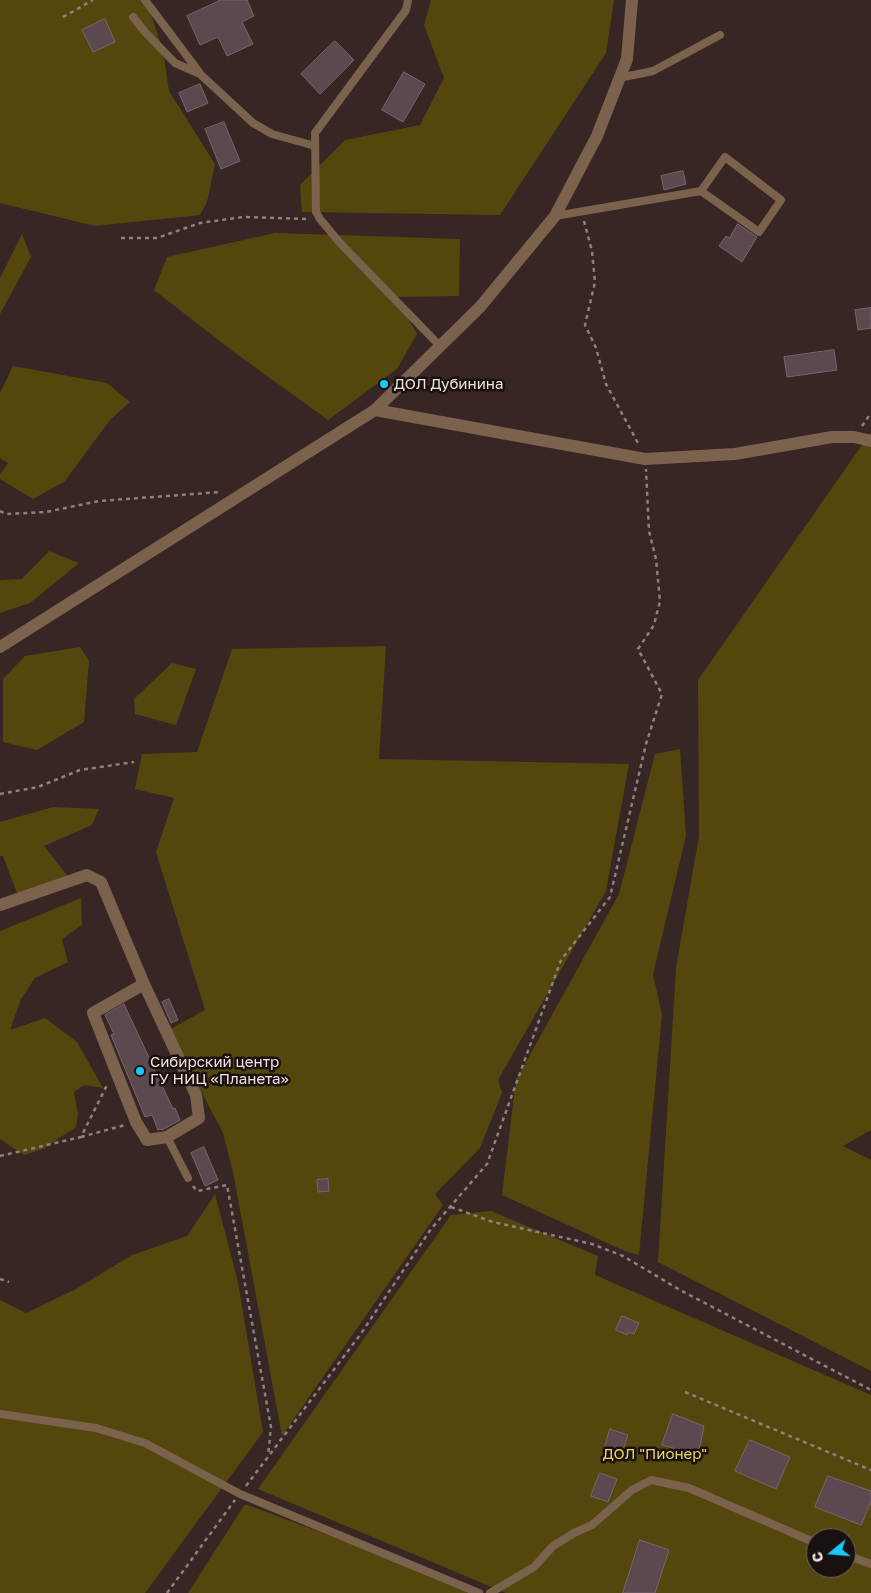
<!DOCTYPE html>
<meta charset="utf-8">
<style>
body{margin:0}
#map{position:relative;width:871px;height:1593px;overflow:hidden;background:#372623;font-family:"Golos Text",sans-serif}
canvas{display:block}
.north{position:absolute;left:806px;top:1528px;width:50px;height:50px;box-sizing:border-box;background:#19110f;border:1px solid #6f6563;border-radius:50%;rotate:253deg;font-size:14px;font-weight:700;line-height:20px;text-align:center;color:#efe3e1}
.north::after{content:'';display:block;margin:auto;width:18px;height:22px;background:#17cafb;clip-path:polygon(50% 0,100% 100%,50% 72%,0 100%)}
</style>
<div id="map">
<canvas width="871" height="1593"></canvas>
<div class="north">С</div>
</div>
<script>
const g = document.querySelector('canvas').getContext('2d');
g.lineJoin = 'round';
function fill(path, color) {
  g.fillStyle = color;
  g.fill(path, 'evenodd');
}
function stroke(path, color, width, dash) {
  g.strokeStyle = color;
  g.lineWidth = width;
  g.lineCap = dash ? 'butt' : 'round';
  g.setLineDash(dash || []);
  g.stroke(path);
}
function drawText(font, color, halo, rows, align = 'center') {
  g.font = font + ' "Golos Text",sans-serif';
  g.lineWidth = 5;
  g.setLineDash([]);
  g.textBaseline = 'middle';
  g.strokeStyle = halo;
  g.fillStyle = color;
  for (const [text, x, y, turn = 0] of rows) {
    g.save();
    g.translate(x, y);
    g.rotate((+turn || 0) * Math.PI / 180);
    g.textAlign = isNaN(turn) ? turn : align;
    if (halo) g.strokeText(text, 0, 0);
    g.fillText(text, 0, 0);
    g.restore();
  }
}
const green = new Path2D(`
 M0,0H146L163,51L169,91L215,164L207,202L200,215L95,226L0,203Z
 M431,0H614L606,53L500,215L302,212L300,185L345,140L420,125L444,78L424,25Z
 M275,233L460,239L459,296L396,297L417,334L397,369L328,420L234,352L154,290L167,257Z
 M22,234L31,257L0,314V278Z
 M13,366L107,383L130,402L110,420L64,482L33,499L0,479V474L8,463L0,458V393Z
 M871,432V1130L843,1146L871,1160V1371L658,1262L676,968L699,836L698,680Z
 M49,551L79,563L30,603L0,613V580L22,579Z
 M386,646L379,759L629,764L606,891L498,1080L502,1093L480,1148L435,1194L443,1205L282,1436L233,1172L223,1133L169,1030L205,1010L156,852L174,798L135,789L142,754L197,752L232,649Z
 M80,647L89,661L84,722L37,750L3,742V679L25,656Z
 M172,663L196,669L176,725L135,714L134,699Z
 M680,749L686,836L653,974L662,1015L639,1255L627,1252L502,1195L516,1080L619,894L655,754Z
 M53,807L99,809L92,825L44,846L70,879L17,893L3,856H0V822Z
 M81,898L82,925L62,939L68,962L35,978L21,999L10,1030L45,1018L77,1042L103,1088L84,1085L74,1092L78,1114L76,1127L43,1149L24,1155L0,1139V931Z
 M215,1194L238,1282L263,1432L145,1593H0V1300L26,1313L76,1289L132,1255L187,1236Z
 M491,1211L598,1256L595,1275L871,1395V1593H506L258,1489L451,1215ZM816,1538H846V1568H816Z
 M245,1504L444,1578L468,1593H188Z`);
const building = new Path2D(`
 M221,0H247L254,16L242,22L253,44L227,56L218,37L200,45L187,16Z
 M105,19L115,42L93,52L82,30Z
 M335,41L354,60L320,94L301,74Z
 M404,72L425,84L403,122L382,110Z
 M200,84L208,103L187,112L179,93Z
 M224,122L240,161L221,169L205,129Z
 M683,171L686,184L664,190L661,176Z
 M738,224L757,237L742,262L719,246L726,236L729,238Z
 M871,308V328L858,330L855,310Z
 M834,350L837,370L787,377L784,357Z
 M169,999L178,1020L171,1023L162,1002Z
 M124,1004L173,1109L175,1108L180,1120L164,1129L158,1130L152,1115L145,1117L111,1035L114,1034L105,1015Z
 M204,1147L218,1180L205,1186L191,1153Z
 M328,1179L329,1191L318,1192L317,1180Z
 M622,1316L639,1323L634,1334L629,1332L627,1335L616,1330Z
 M673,1414L704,1426L698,1455L662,1445Z
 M610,1429L628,1435L622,1453L605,1447Z
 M750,1440L790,1457L776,1489L735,1471Z
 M600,1473L617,1479L608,1502L591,1496Z
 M828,1476L871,1491V1502L861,1525L815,1507Z
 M640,1540L669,1550L655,1593H623Z`);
const path = new Path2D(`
 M63,17L93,0
 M584,221L592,251L595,282L585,325L596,348L606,384L639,445
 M121,238H157L200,223L243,217L308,219
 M862,426L871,413
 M0,511L6,514L46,512L99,501L221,492
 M0,794L38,787L80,770L134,762
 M81,1137L125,1125
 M0,1156L81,1137L108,1083
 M193,1186L197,1191L227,1185L271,1427L268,1456
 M451,1207L493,1222L592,1244L623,1256L680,1290L871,1390
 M0,1279L9,1282
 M685,1392L871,1470
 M246,1486L360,1335L431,1229L487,1164L561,960L610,897L646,744L662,694L638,649L654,625L660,601L656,559L649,531L646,469
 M167,1593L235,1500`);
const service = new Path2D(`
 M145,0L199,72
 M408,0L406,10L315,133L316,212L320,219L340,243L440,346
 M133,17L145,32L175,63L200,74L253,123L272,134L315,146
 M619,78L653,71L720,35
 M555,216L701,191L759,232L781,200L725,157L701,191
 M167,1137L188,1178
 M0,1414L96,1428L145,1443L240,1494L479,1593
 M846,1555L871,1564
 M490,1593L534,1567L553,1546L574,1533L592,1525L632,1490L651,1480L689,1488L816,1543`);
const minor = new Path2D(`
 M375,410L645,459L735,454L832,437H854L871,441
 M0,905L87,875L101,882L144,984L196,1095L199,1118L167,1137L147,1140L136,1122L93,1013L144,984`);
const tertiary = new Path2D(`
 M0,647L375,410L480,307L555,216L597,136L627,59L632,0`);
const markers = [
 [384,384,5,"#17cafb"],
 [140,1071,5,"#17cafb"]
];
const poiNames = [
 ["ДОЛ Дубинина",394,384],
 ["Сибирский центр",150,1062],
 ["ГУ НИЦ «Планета»",150,1079]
];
const parkNames = [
 ["ДОЛ \"Пионер\"",655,1454]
];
fill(green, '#54470e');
fill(building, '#5c4950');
stroke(building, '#79656b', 1);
stroke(path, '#8f817e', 2.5, [4, 4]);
stroke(service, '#7b624c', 8);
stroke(minor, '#7b624c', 12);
stroke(tertiary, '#7b624c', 12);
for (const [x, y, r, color] of markers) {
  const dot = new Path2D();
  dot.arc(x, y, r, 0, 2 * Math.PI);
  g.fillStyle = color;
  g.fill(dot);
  stroke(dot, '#19110f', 2);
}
drawText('15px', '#efe3e1', '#19110f', poiNames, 'left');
drawText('15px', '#eed466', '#19110f', parkNames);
</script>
